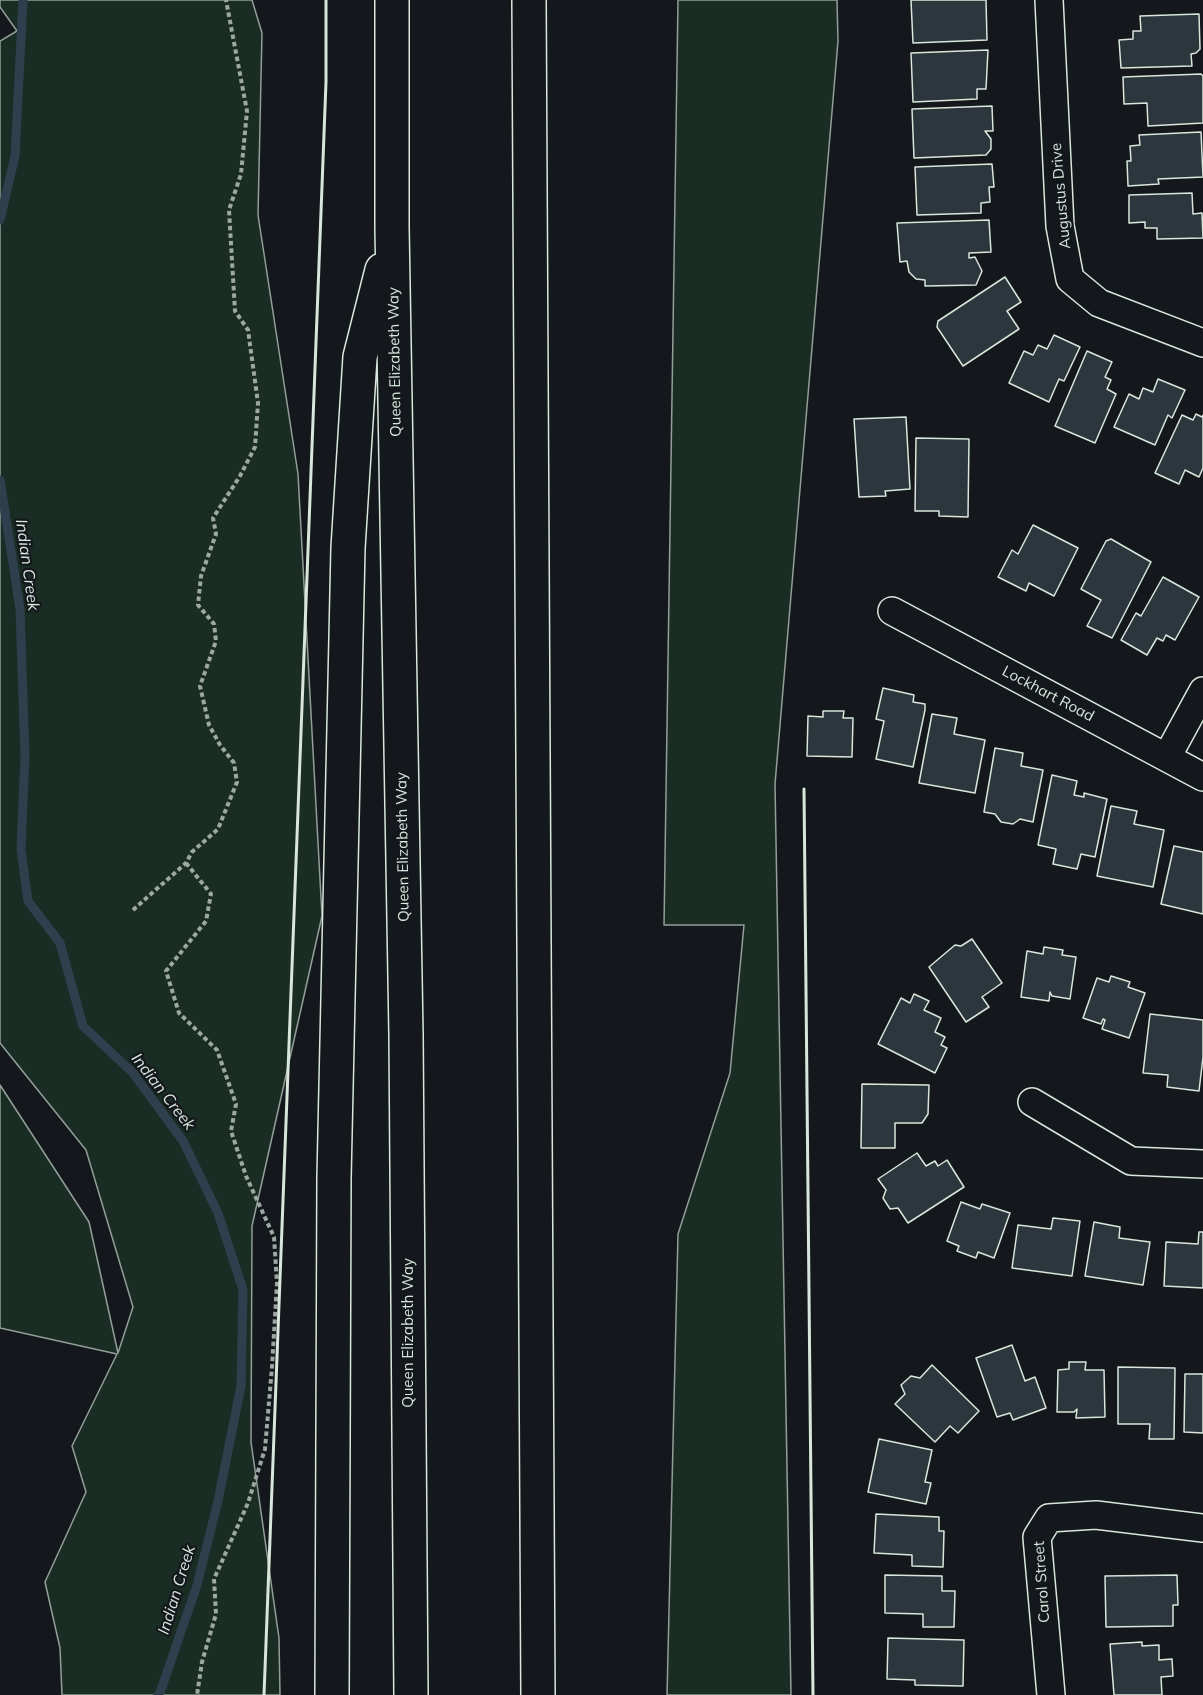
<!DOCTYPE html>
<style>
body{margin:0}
canvas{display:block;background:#14181c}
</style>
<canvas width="1203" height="1695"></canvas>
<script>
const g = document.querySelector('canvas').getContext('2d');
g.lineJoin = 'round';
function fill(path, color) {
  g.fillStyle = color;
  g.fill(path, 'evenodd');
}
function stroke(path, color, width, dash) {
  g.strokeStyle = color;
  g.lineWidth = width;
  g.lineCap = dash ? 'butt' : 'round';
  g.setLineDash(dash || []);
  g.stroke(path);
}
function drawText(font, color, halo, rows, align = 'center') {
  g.font = font + ' Mulish,sans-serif';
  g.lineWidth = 4.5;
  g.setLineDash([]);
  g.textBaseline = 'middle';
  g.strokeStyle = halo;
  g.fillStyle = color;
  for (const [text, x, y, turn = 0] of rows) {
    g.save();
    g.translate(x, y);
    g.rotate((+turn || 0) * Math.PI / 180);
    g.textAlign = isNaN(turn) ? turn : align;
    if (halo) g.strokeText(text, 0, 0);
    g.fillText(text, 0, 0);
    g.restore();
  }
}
const green = new Path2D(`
 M0,0H252L262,33L258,215L298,474L322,916L252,1226L251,1442L279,1638L280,1695H62L60,1648L45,1582L86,1492L72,1446L117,1354L0,1328V1085L89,1222L118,1353L133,1307L86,1150L0,1043V41L17,31L0,7Z
 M678,0H837L838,41L775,784L791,1695H667L678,1234L730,1073L744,925H664Z`);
const stream = new Path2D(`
 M0,220L15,156L23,0
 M0,480L20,609L25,756L21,850L28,901L60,943L83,1026L133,1073L183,1141L218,1213L243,1290L241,1386L218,1501L197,1585L161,1690L158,1695`);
const building = new Path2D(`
 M911,0H986L987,40L913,43Z
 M1199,14L1200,49L1196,53L1191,54L1192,66L1121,68L1119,40L1133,39V31H1141L1140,16Z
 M988,50L986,89H977V99L913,102L911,53Z
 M1201,74L1203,76V123L1148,126L1147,103L1124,104L1123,77Z
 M992,106L993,131H985L991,139V149L986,155L914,158L912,109Z
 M1201,132L1203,177L1158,179L1159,184L1128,186L1127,161H1131L1130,146L1140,145L1139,135Z
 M992,164L994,187H989L990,202L981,203V213L917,215L915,167Z
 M1192,193L1193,214L1202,213L1203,238L1157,239V228H1145V222L1129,223V195Z
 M989,220L991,252L969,253V258L975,257L982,271L976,285L925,286V280L916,279L909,272L907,261L900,262L897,223Z
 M1005,277L1021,302L1007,311L1019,329L963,366L937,327L938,321Z
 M1054,335L1080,347L1064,381L1059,379L1049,402L1009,383L1024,351L1033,355L1038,345L1047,349Z
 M1087,351L1112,362L1105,377L1111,380L1107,389L1116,394L1095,443L1055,426Z
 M1158,379L1185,390L1172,418L1168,415L1155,445L1114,427L1129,394L1139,399L1143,388L1153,392Z
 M1196,414L1202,417L1203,415V468L1199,477L1185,470L1179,484L1155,473L1182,415L1193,420Z
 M906,417L910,489L885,491L886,496L859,497L854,419Z
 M916,438L969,439L968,517L939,516V511H915Z
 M1033,525L1078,548L1054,596L1029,583L1026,591L998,577L1012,550L1018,554Z
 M1111,539L1151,562L1112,638L1087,626L1101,600L1081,589L1106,541Z
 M1163,577L1199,597L1175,640L1166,635L1163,641L1157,638L1147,655L1121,640L1136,613L1141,616Z
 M883,688L914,695L913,702L925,704V710L913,767L876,759L884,721L876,719Z
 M823,711H844L843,718H853L852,757L807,756L808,716L823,717Z
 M932,714L957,718L954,734L985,740L975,793L919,783Z
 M995,748L1023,753L1021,766L1043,770L1033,822L1020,819L1013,824L1001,822L995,814L984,812Z
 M1052,775L1077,781L1074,795L1084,797V793L1107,799L1095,857L1081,854L1077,869L1053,864L1056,849L1038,845Z
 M1111,806L1137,811L1134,824L1164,830L1153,887L1097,876Z
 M1174,846L1203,852V914L1161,904Z
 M972,939L1002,983L982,997L989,1007L966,1022L929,967L955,945L961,946Z
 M1044,947L1063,950L1062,955L1076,957L1070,999L1052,996L1050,992L1049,1001L1021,997L1027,951L1043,954Z
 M1111,976L1130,982L1128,987L1145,993L1129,1038L1102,1029L1105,1020L1103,1019L1101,1024L1083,1018L1097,978L1109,982Z
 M914,994L929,1001L924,1010L941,1018L935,1032L945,1037L941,1045L947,1048L935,1073L878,1044L901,998L910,1003Z
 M1150,1014L1203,1020V1057L1199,1091L1167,1087L1168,1075L1143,1073Z
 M862,1084L929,1085L928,1114L922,1123H895V1148H861Z
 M917,1153L926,1166L935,1161L938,1166L947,1160L964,1187L908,1223L898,1208L890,1209L883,1198L886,1190L878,1179Z
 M961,1202L980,1209L982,1204L1010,1213L994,1258L978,1252L976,1258L957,1251L959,1246L947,1241Z
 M1053,1218L1080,1221L1072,1276L1012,1268L1018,1225L1051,1229Z
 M1094,1222L1120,1227L1119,1238L1150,1242L1143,1285L1085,1276Z
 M1199,1232H1203V1288L1164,1286L1166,1242L1198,1244Z
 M1012,1345L1025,1381L1035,1377L1046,1408L1013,1420L1010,1413L997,1417L976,1358Z
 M1069,1362H1086L1085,1370H1104L1105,1417L1076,1418L1077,1409L1074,1412H1057L1058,1370L1069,1369Z
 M932,1365L979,1411L958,1433L950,1426L935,1442L895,1404L905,1394L901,1385L911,1376L920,1378Z
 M1118,1367L1175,1368L1174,1439H1149L1150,1424H1118Z
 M1185,1374H1203V1433L1184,1432Z
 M879,1439L932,1450L925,1482L931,1483L926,1504L868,1492Z
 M876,1514L939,1517V1531H944L943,1567L912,1566V1555L874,1553Z
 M885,1575L942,1576V1591H955L954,1627H923V1614L885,1613Z
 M1177,1575L1178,1605H1173V1626L1106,1627L1105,1576Z
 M888,1638L964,1640L963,1686L915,1685V1680L887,1679Z
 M1142,1642V1646L1159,1645V1660L1172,1659L1173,1676L1161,1677L1162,1695H1114L1110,1644Z`);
const path = new Path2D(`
 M186,863L211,894L206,921L166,971L179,1013L217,1050L236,1104L231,1131L246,1176L274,1237L277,1283L272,1367L265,1449L248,1503L214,1579L216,1614L202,1662L197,1695
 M133,910L186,863L192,852L218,829L237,782L234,763L220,745L209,725L200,686L216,641L214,624L198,605L201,576L216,534L213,518L240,476L255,447L258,403L248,330L235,311L229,210L241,174L247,111L226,0`);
const minor = new Path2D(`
 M1049,0L1060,226L1070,279L1099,303L1203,343
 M892,611L1203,777
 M1167,757L1203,691
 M1032,1102L1131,1161L1203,1164
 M1051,1695L1037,1537L1049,1518L1096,1515L1203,1528`);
const motorway = new Path2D(`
 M392,0V228L406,1034L411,1695
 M529,0L538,1695
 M332,1695L334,1178L348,548L360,357L382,270`);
const wall = new Path2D(`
 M804,789L813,1695
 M264,1695L326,82V0`);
const streetNames = [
 ["Augustus Drive",1061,196,-95],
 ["Queen Elizabeth Way",395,362,-91],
 ["Lockhart Road",1048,694,28],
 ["Queen Elizabeth Way",403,847,-91],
 ["Queen Elizabeth Way",408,1333,-90],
 ["Carol Street",1042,1582,-94]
];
const waterNames = [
 ["Indian Creek",27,565,82],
 ["Indian Creek",163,1092,52],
 ["Indian Creek",177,1590,-73]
];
fill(green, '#1a2d24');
stroke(green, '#939e99', 1.5);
stroke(stream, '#2f3f4d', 9);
fill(building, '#2c363c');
stroke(building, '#d8e6dc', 1.5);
stroke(minor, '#d8e6dc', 30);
stroke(motorway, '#d8e6dc', 36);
stroke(path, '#9da8a2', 4, [4.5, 3]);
stroke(minor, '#14181c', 27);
stroke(motorway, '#14181c', 33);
stroke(wall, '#d8e6dc', 3);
drawText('15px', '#d8e6dc', '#14181c', streetNames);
drawText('italic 16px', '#d8e6dc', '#14181c', waterNames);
</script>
